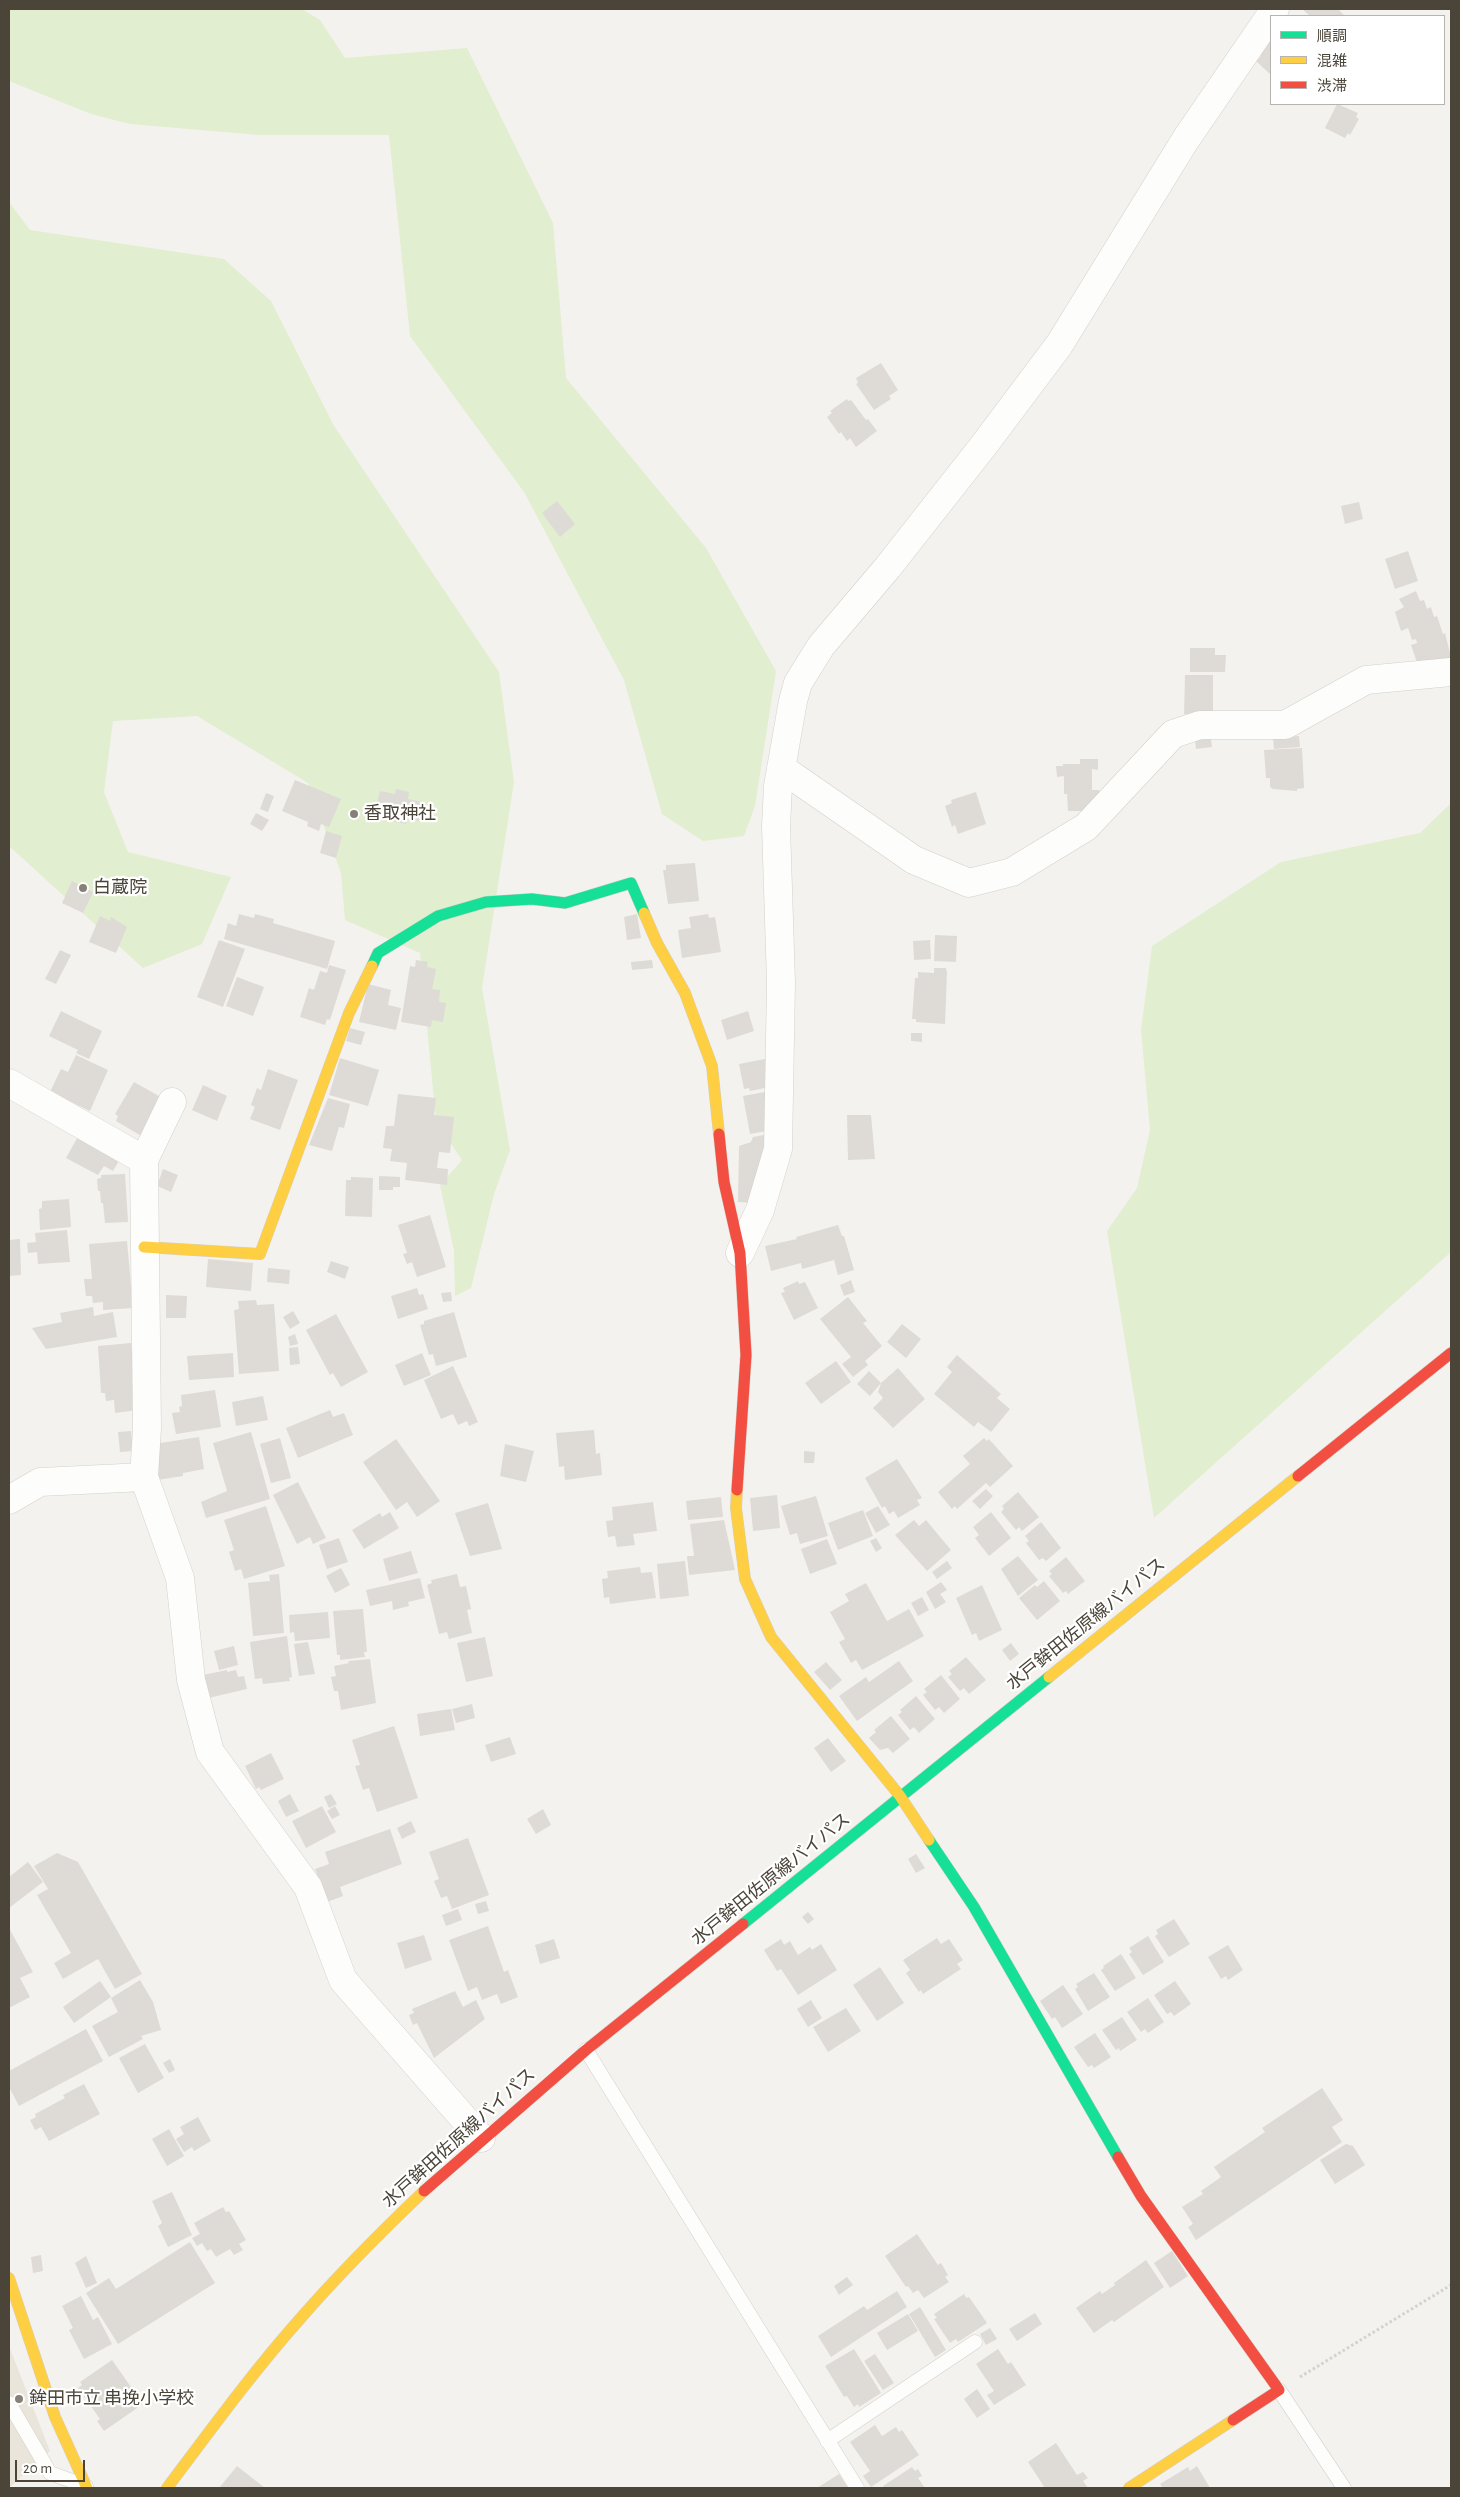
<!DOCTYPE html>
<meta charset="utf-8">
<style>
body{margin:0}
#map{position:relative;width:1460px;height:2497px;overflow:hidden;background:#f4f2ee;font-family:"Alegreya Sans","Noto Sans JP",sans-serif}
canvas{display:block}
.frame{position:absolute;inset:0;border:10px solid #4b4439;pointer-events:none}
.legend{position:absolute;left:1270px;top:15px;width:175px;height:90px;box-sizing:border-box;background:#fff;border:1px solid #b7b4b0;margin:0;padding:6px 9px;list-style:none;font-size:15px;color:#4b4439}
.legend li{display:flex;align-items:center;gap:10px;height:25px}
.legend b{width:25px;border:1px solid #b7b4b0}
.scale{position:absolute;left:15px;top:2460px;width:70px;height:22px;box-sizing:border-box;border:2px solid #4b4439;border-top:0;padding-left:6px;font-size:15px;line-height:18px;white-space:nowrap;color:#4b4439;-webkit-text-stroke:4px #fff;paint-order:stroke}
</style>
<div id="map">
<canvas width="1460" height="2497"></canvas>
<div class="frame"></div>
<ul class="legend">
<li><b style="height:6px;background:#16e098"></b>順調</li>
<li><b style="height:6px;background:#ffcf43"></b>混雑</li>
<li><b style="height:6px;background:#f24e42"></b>渋滞</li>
</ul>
<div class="scale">20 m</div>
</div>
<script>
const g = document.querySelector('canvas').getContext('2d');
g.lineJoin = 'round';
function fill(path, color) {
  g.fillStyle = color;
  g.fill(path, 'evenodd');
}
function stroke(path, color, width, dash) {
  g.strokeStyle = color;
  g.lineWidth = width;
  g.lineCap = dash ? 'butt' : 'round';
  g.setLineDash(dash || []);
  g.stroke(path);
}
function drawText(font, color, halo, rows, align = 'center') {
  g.font = font + ' "Alegreya Sans","Noto Sans JP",sans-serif';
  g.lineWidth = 4.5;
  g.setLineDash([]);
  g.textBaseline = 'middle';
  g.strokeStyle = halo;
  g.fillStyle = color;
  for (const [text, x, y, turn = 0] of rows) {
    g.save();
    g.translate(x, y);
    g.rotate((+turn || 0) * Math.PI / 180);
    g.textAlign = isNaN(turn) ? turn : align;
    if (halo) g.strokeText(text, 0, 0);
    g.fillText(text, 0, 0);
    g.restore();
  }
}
const education = new Path2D(`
 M9,2346L50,2451L9,2488Z`);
const green = new Path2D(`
 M9,9H302L320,20L345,58L467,48L553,223L566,378L706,548L776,671L755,806L744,836L703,841L662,814L624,680L524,492L410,336L389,135H259L130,124L91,114L9,81Z
 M9,202L30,230L224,259L271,301L334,426L499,672L514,782L482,988L510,1150L494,1194L471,1288L455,1296L454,1251L440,1185L462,1160L436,1121L420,953L345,920L341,873L308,783L197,716L113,721L104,792L128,852L231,877L202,944L143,968L9,846Z
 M1451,803V1252L1154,1518L1107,1231L1137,1188L1150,1130L1141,1030L1152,946L1281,862L1420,833Z`);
const building = new Path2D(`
 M1302,9H1338L1345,16H1310Z
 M1271,35V75L1256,61L1261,56L1257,51Z
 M1337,104L1358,113L1356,117L1359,119L1350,135L1348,133L1345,138L1325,128Z
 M881,363L898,390L889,396L891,399L874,410L856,384L858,383L856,378Z
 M847,399L848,401L851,400L866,420L868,419L877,431L856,447L850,438L847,441L841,432L839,434L827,417L832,413L830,411Z
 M557,501L575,524L560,537L542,513Z
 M1359,502L1363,519L1345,524L1341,506Z
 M1408,551L1418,581L1395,589L1385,559Z
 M1416,591L1420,601L1424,600L1427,609L1431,607L1434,617L1437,616L1443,634L1445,633L1451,657V660L1420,671L1411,645L1417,643L1416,639L1412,640L1408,628L1401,631L1395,612L1404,607L1399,599Z
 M1190,648H1215V655H1226L1225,672H1190Z
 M1185,675H1213V714H1184Z
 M1299,736L1300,747L1274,749L1273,738Z
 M1211,739L1212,747L1196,749L1195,740Z
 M1302,748L1304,788L1297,789V791L1273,789L1270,787V778H1266L1264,750Z
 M1080,759H1098V770L1092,769V790H1099V805L1093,811H1068L1067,794H1064V776L1057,777L1056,766H1063V764H1080Z
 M295,780L341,799L329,827L321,824L319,831L307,826L308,822L282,811Z
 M396,789L409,792L408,799L423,802L419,821L407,818L406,824L388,820L389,814L375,811L380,791L395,794Z
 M976,792L986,824L958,834L955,825L952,827L945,806L952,803L951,800Z
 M266,793L274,796L268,812L260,809Z
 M256,813L269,820L262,831L250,824Z
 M326,831L342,836L336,858L320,853Z
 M695,863L699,901L668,904L663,870H666V865Z
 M72,881L93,892L83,913L62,903Z
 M239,914L254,918L255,914L274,919L273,923L335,941L327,969L224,939L228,923L236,926Z
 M637,914L641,938L627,940L624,917Z
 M708,914L709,918L715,917L721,952L682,958L678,930L691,928L689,917Z
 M100,916L110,921L111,917L127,927L116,953L89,942Z
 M935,935L957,936L956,962L934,961Z
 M219,940L245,949L223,1007L197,997Z
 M930,940L931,959L914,960L913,941Z
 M60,950L71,955L56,984L45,979Z
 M416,960L428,962L427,967L436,969L432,989L440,990L439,1002L446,1003L443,1022L432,1020L431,1027L401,1022L410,966L415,967Z
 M652,960L653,968L632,970L631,962Z
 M329,965L346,970L330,1020L327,1019L325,1025L300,1017L309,988L314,990L320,971L327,973Z
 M934,968H946L947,973L945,1024L916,1022V1019H912L915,978H918V972L934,973Z
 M237,977L264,987L253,1016L226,1006Z
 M368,984L391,990L388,1005L401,1008L396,1030L359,1022Z
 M61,1011L102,1031L89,1059L76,1053L78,1050L49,1036Z
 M748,1011L754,1031L727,1040L721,1020Z
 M350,1028L365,1032L361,1045L346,1041Z
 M911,1033H922V1042L911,1041Z
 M76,1055L108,1070L90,1111L50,1092L61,1069L68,1072Z
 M340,1058L379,1070L368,1106L329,1095Z
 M765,1059L770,1087L750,1091L749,1088L744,1089L739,1064Z
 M268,1069L298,1080L280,1130L250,1119L255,1107L251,1105L257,1088L261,1090Z
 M134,1082L166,1100L143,1137L116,1121L118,1116L115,1114Z
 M203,1085L227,1096L217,1121L192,1110Z
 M765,1092L773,1130L750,1134L743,1096Z
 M398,1094L436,1098L434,1115L454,1117L450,1153L439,1152L437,1168L448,1169L447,1185L405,1180L407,1163L390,1161L392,1149L383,1148L386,1126H394Z
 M328,1098L350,1104L344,1128L339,1127L332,1151L309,1145Z
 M847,1115H871L875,1159L848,1160Z
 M81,1131L123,1154L113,1171L104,1166L98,1175L66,1158Z
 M769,1134L755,1203L738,1202L739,1146L751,1142L753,1137Z
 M163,1169L178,1175L171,1192L157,1186Z
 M125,1174L128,1222L105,1223L103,1203H101L100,1191H98L97,1179L101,1178V1175Z
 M379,1176L400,1177V1187H393V1190H379Z
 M351,1177L373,1178L372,1217L345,1216L346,1180H351Z
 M69,1199L71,1227L40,1230L39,1209L42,1208V1201Z
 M430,1215L446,1267L417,1277L412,1262L407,1264L403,1254L407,1253L398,1225Z
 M838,1225L842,1236H844L854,1270L838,1275L834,1260L802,1269L801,1263L771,1271L765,1246L797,1239L796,1237Z
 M67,1230L70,1262L38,1264L37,1252L28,1253L27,1243L36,1242L35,1233Z
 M20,1239L21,1275L9,1276V1240Z
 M127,1241L133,1308L103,1310V1302L93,1303L92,1296H86L84,1279H92L89,1244Z
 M208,1259L253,1263L251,1291L206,1287Z
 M331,1261L349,1267L345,1279L327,1272Z
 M268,1268L290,1270L289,1284L267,1282Z
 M851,1280L855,1292L844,1296L840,1285Z
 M798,1281L799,1284L805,1282L818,1308L794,1320L781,1293L785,1292L783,1288Z
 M417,1288L419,1295L423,1294L428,1309L398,1319L391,1296Z
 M451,1292L452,1301L443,1302L441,1293Z
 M166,1295L187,1296L186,1318H166Z
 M848,1297L867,1321L863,1323L882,1346L865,1361L868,1365L853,1377L842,1364L851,1357L820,1319Z
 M256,1300L257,1305L274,1304L279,1371L239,1374L234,1310L239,1309L238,1301Z
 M93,1307L94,1316L113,1312L117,1337L46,1349L32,1328L62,1322L60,1313Z
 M293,1311L300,1323L290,1329L283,1317Z
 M454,1312L467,1357L436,1366L433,1354L429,1355L420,1325L424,1324V1321Z
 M336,1314L368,1372L341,1387L333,1373L330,1375L306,1330Z
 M902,1324L921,1339L906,1358L887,1342Z
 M295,1334L298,1344L290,1346L288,1337Z
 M131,1343L138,1410L115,1413L114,1400L106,1401L105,1393H101L98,1346Z
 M298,1347L300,1364L290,1365L289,1348Z
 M233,1353L234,1377L189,1380L187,1356Z
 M422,1353L431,1375L404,1386L395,1365Z
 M957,1355L1001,1394L997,1398L1010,1409L991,1432L978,1422L974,1427L934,1394L952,1372L947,1367Z
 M836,1361L851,1382L821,1404L805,1383Z
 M453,1366L478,1422L469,1426L467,1421L458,1425L453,1414L441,1419L424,1380Z
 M898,1368L925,1399L893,1428L873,1408L883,1398L878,1392L881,1383L870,1396L857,1384L869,1371L881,1383Z
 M215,1390L221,1427L176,1434L172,1413L180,1412L179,1407L182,1406L181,1395Z
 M263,1396L268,1420L236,1426L232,1402Z
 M330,1410L333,1417L344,1413L353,1435L298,1458L286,1428Z
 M594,1430L596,1454L600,1453L602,1475L565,1480L564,1466L559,1467L556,1433Z
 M131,1431L133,1451L120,1452L118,1432Z
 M251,1432L270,1499L206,1518L201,1502L227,1491L213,1443Z
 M199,1437L204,1469L183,1473V1476L157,1480L154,1444Z
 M280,1438L291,1478L271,1483L260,1444Z
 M984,1438L987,1441L989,1439L1013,1466L990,1487L986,1483L957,1509L955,1506L952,1509L938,1492L970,1464L963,1456Z
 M396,1439L440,1501L417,1517L407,1502L396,1510L363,1462Z
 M505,1444L534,1451L526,1482L500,1476Z
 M804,1451L815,1452L814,1463H804Z
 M897,1459L922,1498L917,1500L920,1505L898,1518L894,1511L889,1514L885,1506L882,1508L865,1478Z
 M298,1482L326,1538L313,1544L310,1537L297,1544L273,1495Z
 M986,1489L993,1496L980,1509L972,1501Z
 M1018,1492L1039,1517L1022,1531L1019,1527L1016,1530L1001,1512L1004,1509L1002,1506Z
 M777,1495L780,1528L753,1531L750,1498Z
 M816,1496L828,1536L800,1544L797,1533L790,1535L781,1506Z
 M721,1497L723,1517L688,1520L686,1501Z
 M653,1502L657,1531L633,1534L635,1545L617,1547L615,1536L608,1537L606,1521L613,1520L612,1507Z
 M488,1503L502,1549L470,1556L455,1513Z
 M266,1506L285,1566L244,1579L241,1569L235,1571L229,1552L234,1550L224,1520Z
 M878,1506L890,1525L876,1533L865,1513Z
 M863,1510L873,1536L838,1550L828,1523Z
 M390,1512L399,1528L364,1549L352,1530L380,1513L382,1517Z
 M991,1512L1011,1538L989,1556L975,1538L979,1535L973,1527Z
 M724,1520L735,1570L689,1575L687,1556H694L690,1524Z
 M914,1520L919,1526L926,1520L951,1550L927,1571L895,1535Z
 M1041,1522L1061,1548L1046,1561L1043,1558L1039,1560L1026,1543L1029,1541L1025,1536Z
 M339,1538L348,1562L327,1569L319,1545Z
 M876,1538L882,1548L876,1552L870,1541Z
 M827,1539L837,1564L810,1574L801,1549Z
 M411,1551L418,1573L389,1581L383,1559Z
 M1018,1556L1038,1580L1018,1596L1001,1569Z
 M1066,1557L1085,1581L1068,1594L1066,1591L1063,1593L1049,1576L1052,1574L1049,1571Z
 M685,1561L689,1596L660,1599L657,1564Z
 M947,1561L952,1568L937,1579L932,1572Z
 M640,1567L641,1573L652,1572L656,1598L610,1604L609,1597L604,1598L602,1579L608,1578L607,1571Z
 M341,1568L350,1585L335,1593L326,1576Z
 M279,1574L284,1633L253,1636L248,1583L270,1581L269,1575Z
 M457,1574L460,1587L466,1586L471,1609L467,1610L472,1633L449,1639L447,1632L439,1634L427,1585L432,1583L431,1580Z
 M420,1578L425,1598L408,1602L409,1606L393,1610L392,1601L370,1606L366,1590Z
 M1044,1581L1060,1601L1037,1620L1019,1598L1035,1585L1037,1587Z
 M941,1582L947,1590L940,1594L946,1602L935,1609L926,1592Z
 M866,1583L887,1621L909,1609L924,1636L862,1670L856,1660L851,1663L839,1642L845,1639L830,1612L849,1601L845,1594Z
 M982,1585L1002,1630L979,1641L976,1633L972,1635L956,1598Z
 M922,1597L929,1610L918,1616L911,1603Z
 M363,1609L367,1652H364L365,1657L340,1660V1655H337L333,1611Z
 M328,1612L330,1638L295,1641L294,1632L290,1633L289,1615Z
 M287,1636L292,1677L289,1678L290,1681L263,1684L262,1678L255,1679L250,1642Z
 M485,1637L493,1676L466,1682L457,1643Z
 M308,1642L315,1674L299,1676L294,1644Z
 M1011,1643L1019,1654L1010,1661L1002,1650Z
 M234,1646L238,1665L219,1670L214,1651Z
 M966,1657L986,1680L969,1694L964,1688L960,1691L948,1677L952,1674L949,1671Z
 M370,1659L376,1703L341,1710L338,1691H334L331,1677L336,1676L334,1666L349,1663L348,1661Z
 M899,1661L913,1681L857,1721L839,1696L866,1677L869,1682Z
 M826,1662L842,1680L830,1690L814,1672Z
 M227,1670V1672L236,1670L238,1677L244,1676L247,1689L204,1699L203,1675Z
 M941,1675L960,1699L944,1713L939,1707L935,1710L923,1695L927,1692L924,1689Z
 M916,1696L935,1719L919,1733L914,1727L910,1730L898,1715L902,1712L900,1710Z
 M472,1704L475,1718L456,1723L452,1709Z
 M451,1709L455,1730L420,1736L417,1714Z
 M891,1716L910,1739L893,1753L888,1748L880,1750L869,1738L876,1732L874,1730Z
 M394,1726L418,1798L377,1812L369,1788L363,1790L355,1766L360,1765L352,1740Z
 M510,1737L516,1754L491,1762L485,1745Z
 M828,1738L846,1761L831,1772L814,1748Z
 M271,1753L284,1779L261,1790L259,1787L256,1789L245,1766Z
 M290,1794L299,1811L286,1817L278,1801Z
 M331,1794L337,1804L329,1808L324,1797Z
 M322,1806L336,1832L306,1848L292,1821Z
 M335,1806L340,1815L332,1819L327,1811Z
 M543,1809L551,1825L536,1834L527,1819Z
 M411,1821L416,1832L402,1839L397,1828Z
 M390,1829L402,1864L340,1887L343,1896L327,1902L315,1869L329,1864L325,1852Z
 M468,1838L489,1895L452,1909L447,1896L441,1898L434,1881L439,1879L429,1852Z
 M57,1853L78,1862L142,1974L115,1989L98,1959L63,1979L54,1963L71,1953L37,1895L48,1889L34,1866Z
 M916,1854L925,1868L916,1873L908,1859Z
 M28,1862L43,1882L9,1908V1877Z
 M486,1901L489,1911L478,1914L475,1904Z
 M458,1909L462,1920L446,1926L442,1915Z
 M808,1912L814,1919L808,1924L802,1917Z
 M1174,1919L1190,1944L1169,1957L1155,1936L1158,1934L1156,1930Z
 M488,1926L504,1972L508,1970L518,1997L501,2004L497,1994L482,2000L477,1987L468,1991L449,1940Z
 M9,1928L33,1972L20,1978L30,1997L9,2008Z
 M424,1935L432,1960L405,1969L397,1943Z
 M1148,1936L1164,1962L1143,1975L1129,1954L1132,1952L1129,1948Z
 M937,1938L941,1944L949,1939L963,1960L957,1964L961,1969L923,1994L921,1990L919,1992L906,1973L910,1970L903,1960Z
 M554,1939L560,1958L540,1964L535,1945Z
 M781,1939L784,1945L790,1941L798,1955L810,1947L812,1950L821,1944L837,1970L798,1995L781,1969L777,1971L764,1950Z
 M1228,1945L1243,1970L1228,1980L1226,1976L1221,1979L1208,1957Z
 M1121,1954L1136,1978L1115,1991L1101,1970L1104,1968L1103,1966Z
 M880,1967L904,2003L877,2021L853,1985Z
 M1094,1973L1110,1997L1088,2011L1075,1989L1078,1987L1076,1984Z
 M140,1980L153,2002L161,2030L141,2036L143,2039L109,2057L92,2026L118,2012L111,1998Z
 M100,1981L111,1997L74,2023L63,2007Z
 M1175,1981L1191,2004L1174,2016L1171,2012L1167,2014L1154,1995Z
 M1063,1985L1083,2014L1062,2028L1055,2017L1052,2019L1040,2001Z
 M455,1991L463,2007L476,2000L485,2019L434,2058L417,2023L413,2025L409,2015L414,2013L412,2009Z
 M1148,1998L1164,2022L1148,2033L1145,2029L1141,2032L1127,2012Z
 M811,2000L822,2018L808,2027L797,2009Z
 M846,2008L861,2031L828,2052L813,2027Z
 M1122,2017L1137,2040L1120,2051L1119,2048L1116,2050L1102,2030Z
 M86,2029L103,2061L19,2106L9,2087V2071Z
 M1095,2033L1111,2057L1094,2068L1092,2065L1088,2067L1074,2047Z
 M145,2044L164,2078L138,2093L119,2058Z
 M170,2059L175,2070L169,2073L163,2063Z
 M84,2084L100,2114L49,2141L41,2127L35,2130L30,2120L36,2117L35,2114L65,2098L63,2095Z
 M1322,2088L1343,2120L1332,2127L1342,2142L1196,2240L1188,2227L1193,2224L1182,2207L1203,2194L1201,2191L1221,2177L1214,2167L1265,2132L1262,2128Z
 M198,2117L211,2141L194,2151L192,2147L184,2152L176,2139L184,2134L180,2127Z
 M169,2129L184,2156L167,2166L152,2139Z
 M1346,2144L1353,2146L1365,2165L1335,2184L1320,2160Z
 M172,2192L192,2235L168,2247L158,2226L162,2223L152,2201Z
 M223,2207L226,2212L229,2211L246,2240L239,2244L243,2250L234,2255L230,2249L216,2257L211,2249L207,2251L202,2243L197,2246L192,2238L200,2234L194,2223Z
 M917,2234L938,2265L941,2263L948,2275L945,2277L949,2282L924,2298L918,2290L913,2293L908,2286L906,2287L885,2256Z
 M190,2242L215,2283L118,2344L86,2293L109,2278L116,2289Z
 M1172,2251L1188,2276L1170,2288L1154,2263Z
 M41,2255L43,2271L33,2273L31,2257Z
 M86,2256L97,2283L86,2288L75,2263Z
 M1146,2260L1164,2287L1114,2322L1112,2320L1094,2333L1076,2308L1100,2291L1102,2294L1115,2285L1114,2283Z
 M847,2277L853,2285L839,2295L834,2286Z
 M897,2291L907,2307L831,2357L818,2336L864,2306L867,2310Z
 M964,2294L966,2298L969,2297L987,2323L958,2342L956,2339L950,2343L934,2319L937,2318L934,2314Z
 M81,2296L93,2320L98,2317L112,2344L84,2359L69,2330L73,2328L62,2306Z
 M920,2307L946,2350L935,2357L909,2314Z
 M1035,2313L1042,2324L1017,2341L1009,2329Z
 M908,2314L918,2331L887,2350L877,2333Z
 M990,2328L997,2339L986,2345L980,2334Z
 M854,2349L881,2393L859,2407L858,2404L854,2407L847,2396L844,2397L825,2366Z
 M998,2349L1008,2364L1011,2362L1026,2385L994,2405L987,2395L994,2391L976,2364Z
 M875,2354L894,2383L883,2390L864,2361Z
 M112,2360L143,2404L104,2431L97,2421L100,2419L78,2388L82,2385L80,2382Z
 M977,2389L990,2409L977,2418L964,2399Z
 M875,2425L882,2436L896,2427L899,2432L902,2430L919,2455L871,2487L863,2476L870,2471L850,2442Z
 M1056,2443L1077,2475L1083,2472L1088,2478L1083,2481L1088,2488H1045L1028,2462Z
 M237,2466L265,2488H219Z
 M1197,2466L1210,2488H1163L1160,2484L1188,2467L1190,2471Z
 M912,2467L915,2471L918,2469L922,2476L918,2478L925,2488H885L883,2486Z
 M839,2474L848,2488H817Z`);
const path = new Path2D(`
 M1300,2377L1451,2285`);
const lane = new Path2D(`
 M586,2050L857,2488
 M1279,2390L1344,2488
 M9,2403L50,2473L86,2486
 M827,2441L975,2342`);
const street = new Path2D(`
 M781,768L914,860L969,883L1012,872L1086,827L1173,734L1200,725H1285L1366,680L1451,672
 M9,1083L144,1160
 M172,1102L144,1160L147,1428L144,1477L180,1578L191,1680L210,1752L308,1887L343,1980L481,2138
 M740,1253L760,1210L778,1149L781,983L776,826L778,786L793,701L798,683L821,646L888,567L984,445L1059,345L1186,139L1275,9
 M9,1500L40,1482L144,1477`);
const fast = new Path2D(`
 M372,966L378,953L438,916L486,902L532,899L565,903L631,883L644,913
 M929,1840L974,1907L1118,2157
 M743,1924L1049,1677`);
const slow = new Path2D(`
 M644,913L657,943L685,993L712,1066L719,1134
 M144,1247L260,1254L349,1013L372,966
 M737,1490L736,1508L745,1579L771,1637L900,1796L929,1840
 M1049,1677L1298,1476
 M9,2278L55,2417L87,2488
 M167,2488C210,2431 252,2373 299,2320C338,2275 381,2232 424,2191
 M1129,2488L1233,2420`);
const jam = new Path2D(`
 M719,1134L724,1182L740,1253L746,1355L737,1490
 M1298,1476L1451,1353
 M1118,2157L1141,2196L1279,2390L1233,2420
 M424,2191L586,2050L743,1924`);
const markers = [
 [354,814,5,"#868178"],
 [83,888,5,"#868178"],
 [19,2399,5,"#868178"]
];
const poiNames = [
 ["香取神社",364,814],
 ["白蔵院",93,888],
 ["鉾田市立 串挽小学校",29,2399]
];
const streetNames = [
 ["水戸鉾田佐原線バイパス",1086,1624,-39],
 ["水戸鉾田佐原線バイパス",771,1879,-39],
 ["水戸鉾田佐原線バイパス",459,2138,-42]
];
fill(education, '#eae5da');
fill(green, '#e1eecf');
fill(building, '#dedbd6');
stroke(lane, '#d2d0cb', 15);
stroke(street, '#d2d0cb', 29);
stroke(fast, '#d3cfc5', 12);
stroke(slow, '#d3cfc5', 12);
stroke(jam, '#d3cfc5', 12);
stroke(path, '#d3d2cc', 3, [2.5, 2.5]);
stroke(lane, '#fdfdfc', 14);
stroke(street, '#fdfdfc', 28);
stroke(fast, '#16e098', 11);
stroke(slow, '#ffcf43', 11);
stroke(jam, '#f24e42', 11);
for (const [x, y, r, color] of markers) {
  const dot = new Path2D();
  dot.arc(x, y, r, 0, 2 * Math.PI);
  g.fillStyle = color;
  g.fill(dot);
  stroke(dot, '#fff', 2);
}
drawText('18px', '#4b4439', '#fff', poiNames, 'left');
drawText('18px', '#4b4439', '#fff', streetNames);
</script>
